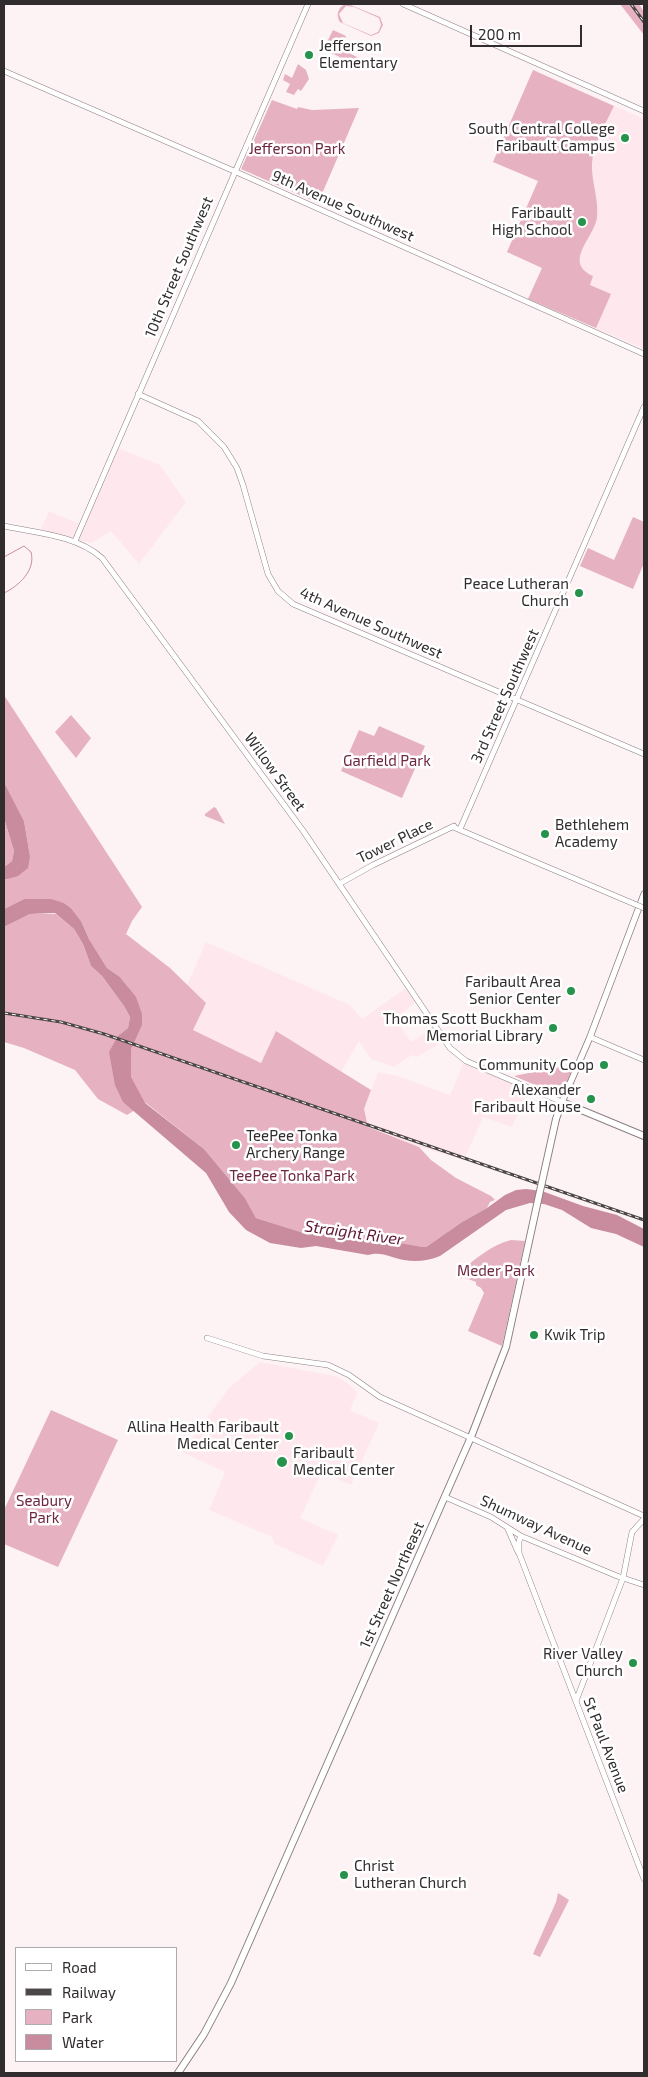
<!DOCTYPE html>
<style>
body{margin:0}
#map{position:relative;width:648px;height:2077px;overflow:hidden;background:#fdf3f5;font-family:"Exo 2",sans-serif}
canvas{display:block}
.frame{position:absolute;inset:0;border:5px solid #312c2d;pointer-events:none}
.legend{position:absolute;left:15px;top:1947px;width:162px;height:115px;box-sizing:border-box;background:#fff;border:1px solid #adabab;margin:0;padding:6px 9px;list-style:none;font-size:15px;color:#312c2d}
.legend li{display:flex;align-items:center;gap:10px;height:25px}
.legend b{width:25px;border:1px solid #adabab}
.scale{position:absolute;left:470px;top:25px;width:112px;height:22px;box-sizing:border-box;border:2px solid #312c2d;border-top:0;padding-left:6px;font-size:15px;line-height:18px;white-space:nowrap;color:#312c2d;-webkit-text-stroke:4px #fff;paint-order:stroke}
</style>
<div id="map">
<canvas width="648" height="2077"></canvas>
<div class="frame"></div>
<ul class="legend">
<li><b style="height:6px;background:#fff"></b>Road</li>
<li><b style="height:6px;background:#4c4647"></b>Railway</li>
<li><b style="height:14px;background:#e6b1c0"></b>Park</li>
<li><b style="height:14px;background:#c98c9e"></b>Water</li>
</ul>
<div class="scale">200 m</div>
</div>
<script>
const g = document.querySelector('canvas').getContext('2d');
g.lineJoin = 'round';
function fill(path, color) {
  g.fillStyle = color;
  g.fill(path, 'evenodd');
}
function stroke(path, color, width, dash) {
  g.strokeStyle = color;
  g.lineWidth = width;
  g.lineCap = dash ? 'butt' : 'round';
  g.setLineDash(dash || []);
  g.stroke(path);
}
function drawText(font, color, halo, rows, align = 'center') {
  g.font = font + ' "Exo 2",sans-serif';
  g.lineWidth = 5;
  g.setLineDash([]);
  g.textBaseline = 'middle';
  g.strokeStyle = halo;
  g.fillStyle = color;
  for (const [text, x, y, turn = 0] of rows) {
    g.save();
    g.translate(x, y);
    g.rotate((+turn || 0) * Math.PI / 180);
    g.textAlign = isNaN(turn) ? turn : align;
    if (halo) g.strokeText(text, 0, 0);
    g.fillText(text, 0, 0);
    g.restore();
  }
}
const built = new Path2D(`
 M533,70L644,119V349L528,299L542,268L507,252L538,181L493,162Z
 M113,446L160,465L186,502L139,564L111,531L91,543L40,531L49,511L80,524Z
 M206,942L350,1005L362,1019L406,988L416,1002L395,1019L411,1042L432,1029L442,1042L417,1057L412,1055L394,1067L371,1059L359,1041L341,1072L276,1031L261,1063L192,1030L206,1003L187,985Z
 M463,1064L529,1090L512,1127L483,1117L464,1160L419,1147L368,1127L364,1109L378,1072L398,1076L450,1095Z
 M260,1362L335,1376L342,1379L358,1392L350,1410L379,1423L351,1485L322,1472L300,1518L338,1535L323,1566L275,1544L272,1537L209,1510L225,1472L182,1452L229,1388Z`);
const green = new Path2D(`
 M348,4L380,17L383,25L379,33L371,36L340,22C335,14 339,5 348,4ZM346,6L354,7L379,18L381,25L378,32L371,35L343,23L339,14Z
 M620,4H639L644,12V35Z
 M333,30L346,36L341,49L361,59L356,70L338,62L340,57L329,52L332,47L326,44Z
 M298,64L306,70L309,79L301,91L298,89L294,95L286,92L290,84L283,80L285,74L292,78Z
 M533,70L614,106C606,123 593,144 592,163C591,181 599,199 597,217C595,237 562,262 593,276L590,285L611,294L596,328L528,299L542,268L507,252L538,181L493,162Z
 M272,100L297,109L298,107L312,110L359,108L318,203L241,169Z
 M633,517L644,522V563L633,589L580,566L588,548L614,560Z
 M4,695L142,907L132,921L126,934L170,968L206,1003L193,1030L261,1063L276,1031L371,1090L364,1109L368,1127L419,1147L431,1160L456,1178L491,1196L495,1200L490,1202L487,1208L462,1222L426,1247H422L335,1232L307,1234L256,1218L245,1198L204,1149L146,1103L127,1115L98,1099L75,1070L24,1048L4,1042V927L30,914H56L74,929L83,944L91,966L102,976L124,1006L130,1017L128,1028L119,1036L135,1039L128,987L120,977L107,968L89,939L81,921L71,908L64,903L24,899L4,909V880L8,879L30,856L24,821L4,782Z
 M71,715L91,738L76,758L55,732Z
 M379,726L425,746L402,798L341,771L359,730L374,736Z
 M214,807L216,808L225,824L205,816V814Z
 M4,818L14,851L12,861L4,867Z
 M575,1064L561,1096L514,1076Z
 M511,1240L525,1241L502,1346L468,1331L484,1293L481,1288L476,1285V1282L463,1277L461,1279L457,1275C472,1261 491,1245 511,1240Z
 M51,1410L118,1440L58,1567L4,1544V1510Z
 M558,1893L569,1900L540,1957L533,1954L556,1902Z`);
const water = new Path2D(`
 M4,782L24,821L30,856L28,868L18,876L4,880V867L12,861L14,851L4,818Z
 M24,899H51L64,903L71,908L81,921L89,939L107,968L120,977L136,997L142,1014V1025L131,1049V1077L145,1103L204,1149L245,1198L256,1218L307,1234L335,1232L423,1247H426L462,1222L487,1208L505,1195L516,1190L526,1189L542,1191L583,1206L617,1215L644,1229V1247L616,1234L591,1228L562,1210L544,1204L530,1203L506,1210L440,1256C428,1261 416,1262 404,1260C390,1258 383,1251 368,1255L316,1246L301,1248L270,1243L246,1230L229,1212L206,1173L123,1102L115,1085L109,1052L118,1036L128,1028L130,1017L124,1006L102,976L91,966L83,944L74,929L55,913L30,914L4,927V909Z`);
const stream = new Path2D(`
 M4,557L24,546L31,552C36,570 19,586 4,593`);
const tertiary = new Path2D(`
 M403,4L644,111
 M4,71L234,171L644,354
 M138,394L198,421L224,447L237,468L243,485L268,574L278,591L293,604L644,754
 M4,526C37,533 76,535 102,558L304,832L450,1048L466,1061L562,1102
 M75,541L308,4
 M453,827L632,903
 M460,829L644,407
 M339,884L373,865L454,826
 M590,1037L644,1060
 M207,1338L263,1356L328,1365L349,1375L380,1397L644,1516
 M445,1497L491,1517L521,1536L617,1576L644,1585
 M507,1527L518,1552
 M521,1536L519,1541V1553L644,1879
 M576,1701L623,1578L632,1532L644,1519`);
const secondary = new Path2D(`
 M562,1102L590,1037L644,894`);
const primary = new Path2D(`
 M556,1119L562,1102L644,1136
 M178,2073L204,2034L231,1983L471,1437L506,1347L538,1200`);
const rail = new Path2D(`
 M631,4L644,22
 M4,1013L61,1022L104,1034L644,1220`);
const tertiaryBridge = new Path2D(`
 M632,903L644,908`);
const primaryBridge = new Path2D(`
 M538,1200L556,1119`);
const markers = [
 [309,55,5,"#25934c"],
 [625,138,5,"#25934c"],
 [582,222,5,"#25934c"],
 [579,593,5,"#25934c"],
 [545,834,5,"#25934c"],
 [571,991,5,"#25934c"],
 [553,1028,5,"#25934c"],
 [604,1065,5,"#25934c"],
 [591,1099,5,"#25934c"],
 [236,1145,5,"#25934c"],
 [534,1335,5,"#25934c"],
 [289,1436,5,"#25934c"],
 [282,1462,6,"#25934c"],
 [633,1663,5,"#25934c"],
 [344,1875,5,"#25934c"]
];
const poiNames = [
 ["Jefferson",319,46,"left"],
 ["Elementary",319,63,"left"],
 ["South Central College",615,129],
 ["Faribault Campus",615,146],
 ["Faribault",572,213],
 ["High School",572,230],
 ["Peace Lutheran",569,584],
 ["Church",569,601],
 ["Bethlehem",555,825,"left"],
 ["Academy",555,842,"left"],
 ["Faribault Area",561,982],
 ["Senior Center",561,999],
 ["Thomas Scott Buckham",543,1019],
 ["Memorial Library",543,1036],
 ["Community Coop",594,1065],
 ["Alexander",581,1090],
 ["Faribault House",581,1107],
 ["TeePee Tonka",246,1136,"left"],
 ["Archery Range",246,1153,"left"],
 ["Kwik Trip",544,1335,"left"],
 ["Allina Health Faribault",279,1427],
 ["Medical Center",279,1444],
 ["Faribault",293,1453,"left"],
 ["Medical Center",293,1470,"left"],
 ["River Valley",623,1654],
 ["Church",623,1671],
 ["Christ",354,1866,"left"],
 ["Lutheran Church",354,1883,"left"]
];
const parkNames = [
 ["Jefferson Park",297,149],
 ["Garfield Park",387,761],
 ["TeePee Tonka Park",292,1176],
 ["Meder Park",496,1271],
 ["Seabury",44,1501],
 ["Park",44,1518]
];
const streetNames = [
 ["9th Avenue Southwest",343,206,24],
 ["10th Street Southwest",179,267,-67],
 ["4th Avenue Southwest",371,623,24],
 ["3rd Street Southwest",505,696,-66],
 ["Willow Street",275,772,54],
 ["Tower Place",395,841,-26],
 ["Shumway Avenue",536,1525,25],
 ["1st Street Northeast",392,1585,-66],
 ["St Paul Avenue",606,1745,69]
];
const waterNames = [
 ["Straight River",354,1233,8]
];
fill(built, '#fee8ed');
fill(green, '#e6b1c0');
fill(water, '#c98c9e');
stroke(stream, '#c98c9e', 1);
stroke(tertiary, '#8b7f82', 6);
stroke(secondary, '#8b7f82', 7);
stroke(primary, '#8b7f82', 8);
stroke(tertiary, '#fff', 5);
stroke(secondary, '#fff', 5.5);
stroke(primary, '#fff', 6);
stroke(rail, '#4c4647', 3);
stroke(rail, '#fff', 1, [4]);
stroke(tertiaryBridge, '#8b7f82', 6, []);
stroke(primaryBridge, '#8b7f82', 8, []);
stroke(tertiaryBridge, '#fff', 5);
stroke(primaryBridge, '#fff', 6);
for (const [x, y, r, color] of markers) {
  const dot = new Path2D();
  dot.arc(x, y, r, 0, 2 * Math.PI);
  g.fillStyle = color;
  g.fill(dot);
  stroke(dot, '#fff', 2);
}
drawText('15px', '#312c2d', '#fff', poiNames, 'right');
drawText('15px', '#6f2641', '#fff', parkNames);
drawText('15px', '#312c2d', '#fff', streetNames);
drawText('italic 16px', '#5f1633', '#fff', waterNames);
</script>
